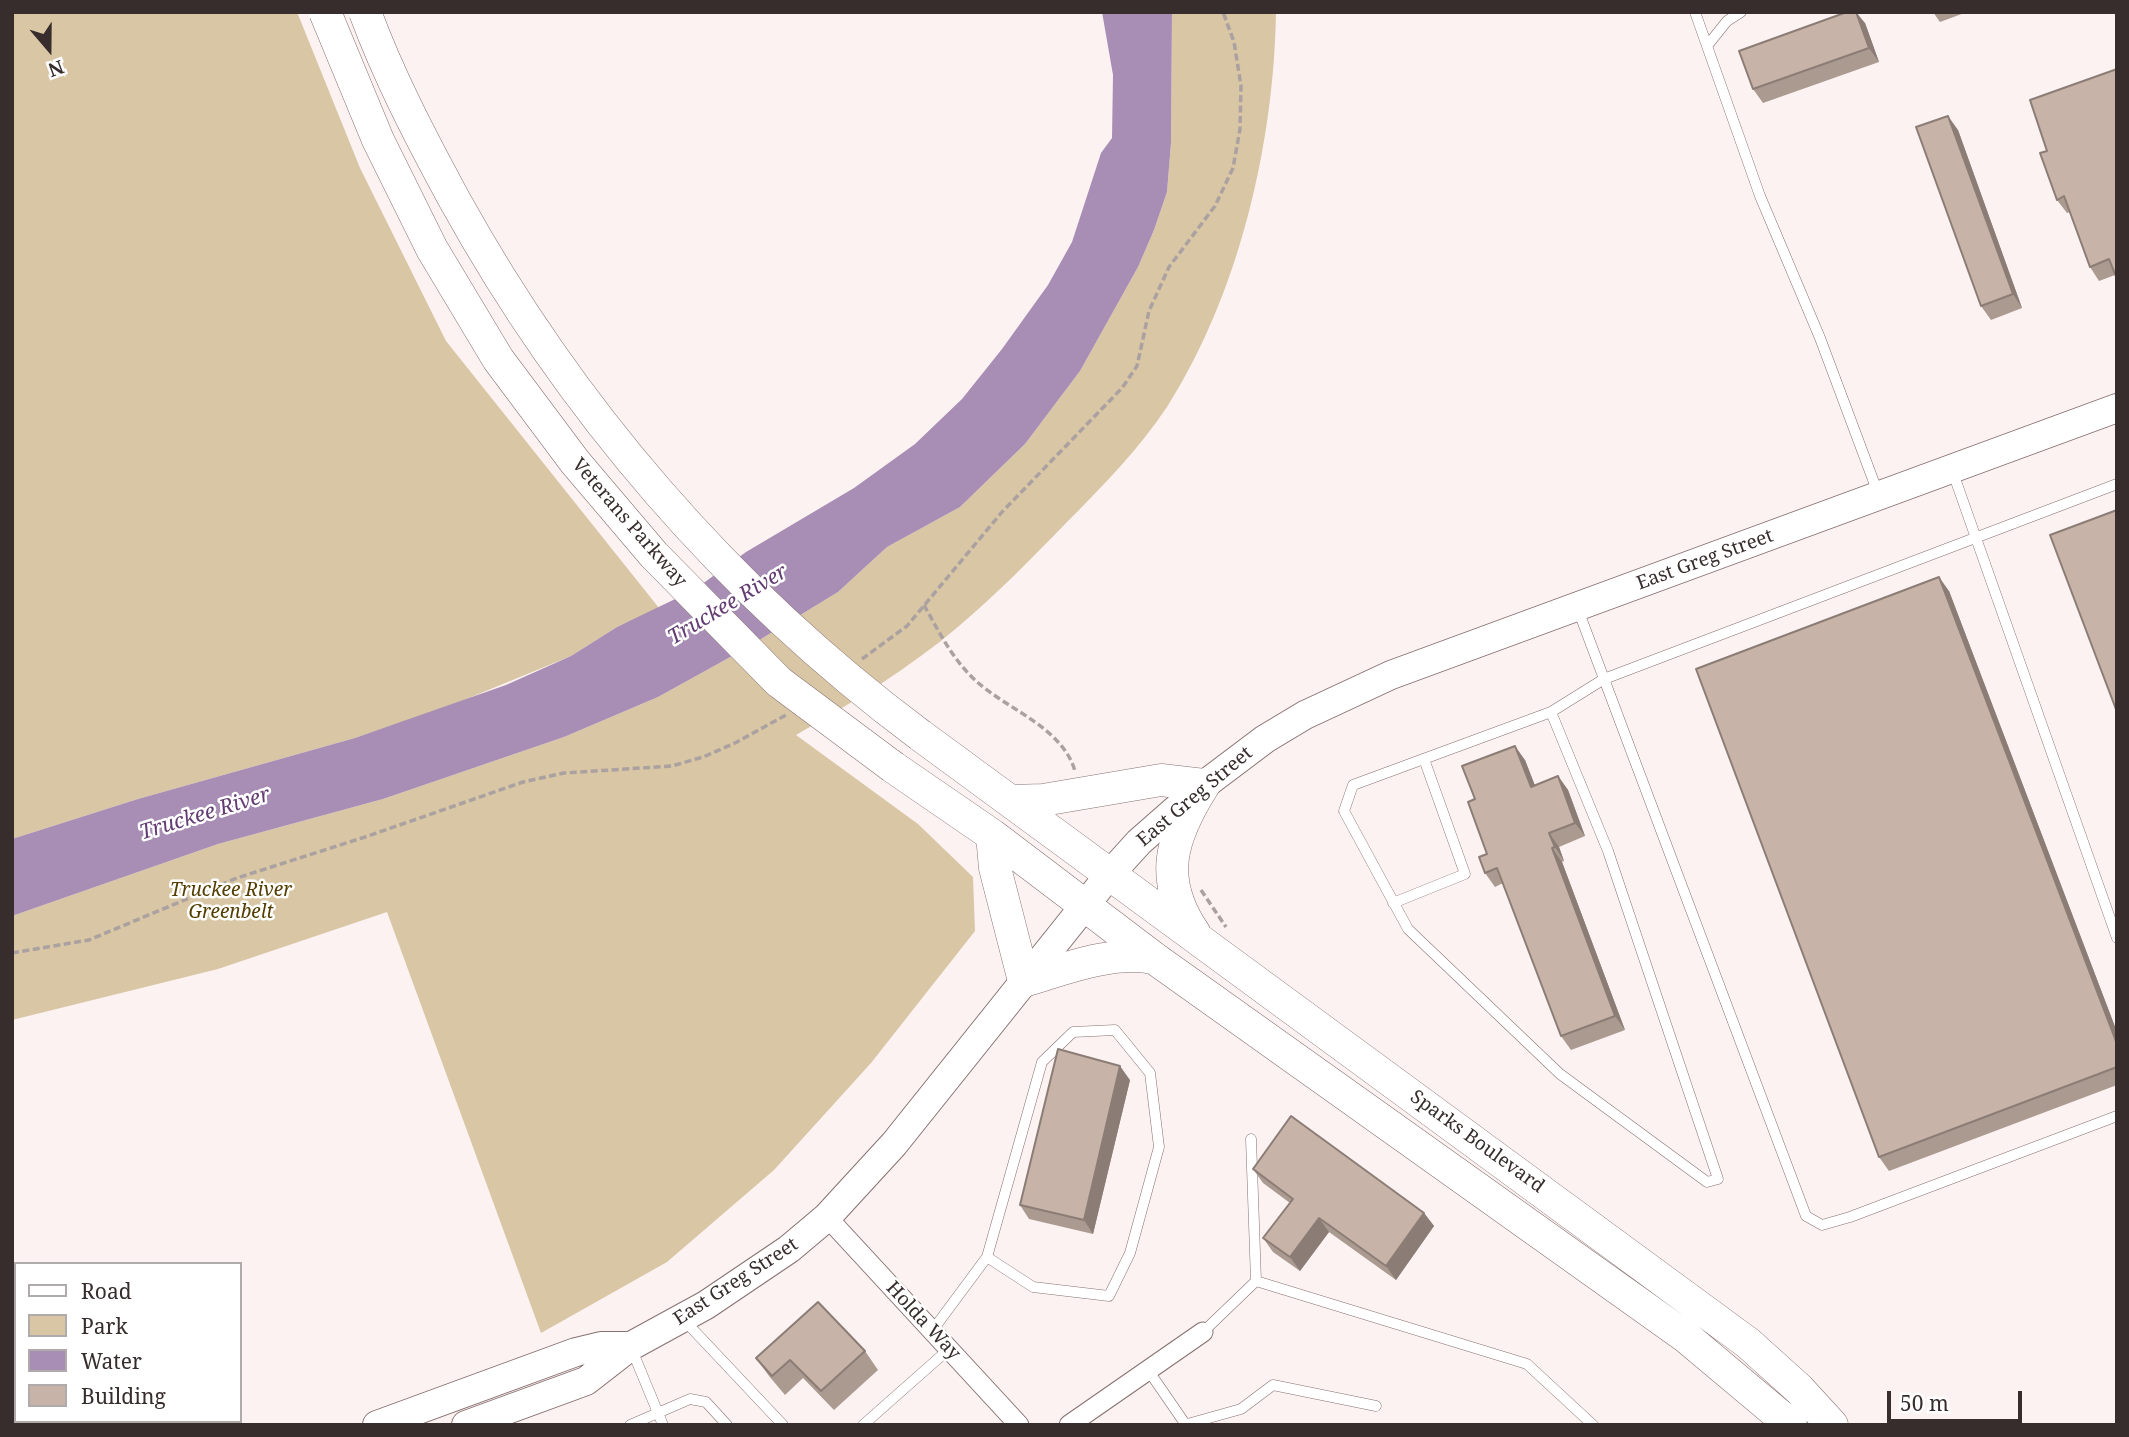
<!DOCTYPE html>
<style>
body{margin:0}
#map{position:relative;width:2129px;height:1437px;overflow:hidden;background:#fcf2f2;font-family:"Noto Serif",serif}
canvas{display:block}
.frame{position:absolute;inset:0;border:14px solid #372d2d;pointer-events:none}
.legend{position:absolute;left:14px;top:1262px;width:228px;height:161px;box-sizing:border-box;background:#fff;border:2px solid #afabab;margin:0;padding:9px 12px;list-style:none;font-size:21px;color:#372d2d}
.legend li{display:flex;align-items:center;gap:14px;height:35px}
.legend b{width:35px;border:2px solid #afabab}
.north{position:absolute;left:14px;top:14px;width:70px;height:70px;-webkit-text-stroke:5px #fff;paint-order:stroke;rotate:160deg;font-size:19px;font-weight:700;line-height:28px;text-align:center;color:#372d2d}
.north::after{content:'';display:block;margin:auto;width:24px;height:32px;background:#372d2d;clip-path:polygon(50% 0,100% 100%,50% 72%,0 100%)}
.scale{position:absolute;left:1887px;top:1391px;width:135px;height:32px;box-sizing:border-box;border:4px solid #372d2d;border-top:0;padding-left:9px;font-size:21px;line-height:24px;white-space:nowrap;color:#372d2d;-webkit-text-stroke:5px #fff;paint-order:stroke}
</style>
<div id="map">
<canvas width="2129" height="1437"></canvas>
<div class="frame"></div>
<ul class="legend">
<li><b style="height:9px;background:#fff"></b>Road</li>
<li><b style="height:19px;background:#d8c6a4"></b>Park</li>
<li><b style="height:19px;background:#a88db5"></b>Water</li>
<li><b style="height:19px;background:#c7b3a7"></b>Building</li>
</ul>
<div class="north">N</div>
<div class="scale">50 m</div>
</div>
<script>
const g = document.querySelector('canvas').getContext('2d');
g.lineJoin = 'round';
function fill(path, color) {
  g.fillStyle = color;
  g.fill(path, 'evenodd');
}
function stroke(path, color, width, dash) {
  g.strokeStyle = color;
  g.lineWidth = width;
  g.lineCap = dash ? 'butt' : 'round';
  g.setLineDash(dash || []);
  g.stroke(path);
}
function drawText(font, color, halo, rows, align = 'center') {
  g.font = font + ' "Noto Serif",serif';
  g.lineWidth = 5;
  g.setLineDash([]);
  g.textBaseline = 'middle';
  g.strokeStyle = halo;
  g.fillStyle = color;
  for (const [text, x, y, turn = 0] of rows) {
    g.save();
    g.translate(x, y);
    g.rotate((+turn || 0) * Math.PI / 180);
    g.textAlign = isNaN(turn) ? turn : align;
    if (halo) g.strokeText(text, 0, 0);
    g.fillText(text, 0, 0);
    g.restore();
  }
}
const green = new Path2D(`
 M12,12H297L360,168L446,341L659,608L617,627L571,656L447,707L355,738L138,799L12,839Z
 M1172,12H1276C1274,144 1239,294 1167,407C1139,449 1102,487 1066,523C1032,558 997,594 959,626C910,668 853,702 796,735L918,824L973,877L975,931L871,1063L774,1170L667,1262L541,1333L387,912L218,969L12,1020V916L218,844L383,799L564,737L658,697L743,650L838,592L887,547L960,507L1025,444L1080,371L1138,267L1154,230L1167,192L1171,143Z`);
const water = new Path2D(`
 M1102,12H1172L1171,143L1167,192L1154,230L1138,267L1080,371L1025,444L960,507L887,547L838,592L743,650L658,697L564,737L383,799L218,844L12,916V839L138,799L355,738L506,685L571,656L617,627L694,590L746,552L854,488L915,444L962,399L1002,349L1048,285L1072,242L1101,153L1112,138L1113,75Z`);
const path = new Path2D(`
 M924,605C939,632 953,660 976,681C1008,710 1062,727 1075,771
 M862,659L907,626L1002,512L1122,388L1137,366L1149,311L1169,267L1215,206L1233,168L1240,129L1241,86L1234,42L1223,12
 M1201,890L1226,927
 M12,953L89,940L237,878L365,837L523,782L564,773L672,766L703,757L735,743L786,715`);
const lane = new Path2D(`
 M1695,12L1760,196L1820,338L1878,493
 M1707,46L1727,21L1741,12
 M1952,470L2117,938
 M1580,615L1806,1216L1822,1225L1850,1217L2117,1116
 M1551,712L1608,851L1718,1179L1707,1182L1560,1074L1408,929L1344,811L1353,785L1551,712L1604,679L2117,484
 M1393,903L1465,874L1424,759
 M1256,1281L1527,1364L1593,1425
 M683,1319L783,1425
 M932,1331L987,1257L1042,1062L1073,1032L1115,1030L1150,1073L1159,1147L1130,1253L1109,1296L1033,1287L987,1257
 M1203,1332L1256,1281L1251,1139
 M632,1350L663,1425
 M1148,1370L1186,1425
 M630,1425L690,1399L706,1402L727,1425
 M863,1425L949,1349
 M1184,1425L1241,1409L1273,1385L1376,1406`);
const street = new Path2D(`
 M827,1217L1019,1425
 M1069,1425L1203,1332`);
const secondary = new Path2D(`
 M377,1425L576,1352L601,1346H631
 M466,1425L586,1381L631,1346L706,1305L789,1249L827,1217L894,1144L1110,874L1139,842L1204,785L1265,739L1305,715L1391,675L2117,408`);
const primary = new Path2D(`
 M920,735L1748,1343L1799,1389L1832,1425
 M893,767L992,835L1154,958L1686,1337L1791,1425
 M1011,801L1043,800L1161,780L1204,785C1171,837 1157,879 1195,934
 M992,835L995,868L1024,981C1064,969 1113,950 1154,958`);
const primaryBridge = new Path2D(`
 M325,12L378,140L432,249L498,359L575,462L654,555L779,682L893,767
 M365,12C389,77 421,138 454,199C570,409 727,591 920,735`);
const wall = new Path2D(`
 M1933,12H1967L1940,22Z
 M1865,23L1879,62L1763,103L1753,89Z
 M2117,69L2115,275L2099,281L2090,267L2070,212L2067,213L2057,200L2047,151Z
 M1958,130L2022,308L1991,320L1981,306Z
 M1949,591L2117,1032V1085L1889,1171L1879,1157Z
 M1525,760L1535,786L1558,776L1568,790L1585,836L1559,847L1564,861L1562,862L1625,1030L1571,1050L1561,1036L1503,883L1495,887L1485,873L1487,854Z
 M1130,1080L1093,1234L1029,1219L1020,1205Z
 M1253,1169L1424,1213L1434,1226L1396,1280L1329,1232L1300,1271L1273,1252L1263,1238L1290,1203L1263,1183Z
 M865,1351L878,1370L834,1410L803,1378L785,1395L769,1376L756,1358Z`);
const shadedWall = new Path2D(`
 M1856,12L1865,23L1879,62L1869,48Z
 M1948,116L1958,130L2022,308L2013,294Z
 M1939,577L1949,591L2117,1032V1044Z
 M1515,746L1525,760L1541,801L1531,787Z
 M1558,776L1568,790L1585,836L1575,823Z
 M1549,833L1559,847L1564,861L1555,847Z
 M1552,848L1562,862L1625,1030L1615,1016Z
 M1120,1066L1130,1080L1093,1234L1084,1220Z
 M1424,1213L1434,1226L1396,1280L1386,1266Z
 M1319,1218L1329,1232L1300,1271L1290,1257Z`);
const building = new Path2D(`
 M1847,12H1856L1869,48L1753,89L1739,51Z
 M2117,69V279L2109,259L2090,267L2064,196L2057,200L2040,153L2047,151L2030,100Z
 M1948,116L2013,294L1981,306L1916,127Z
 M2117,510V712L2050,535Z
 M1939,577L2117,1044V1067L1879,1157L1696,669Z
 M1515,746L1531,787L1558,776L1575,823L1549,833L1555,847L1552,848L1615,1016L1561,1036L1497,868L1485,873L1479,857L1487,854L1468,802L1475,799L1462,766Z
 M1058,1049L1120,1066L1084,1220L1020,1205Z
 M1291,1116L1424,1213L1386,1266L1319,1218L1290,1257L1263,1238L1293,1199L1253,1169Z
 M818,1302L865,1351L821,1391L790,1360L772,1376L756,1358Z`);
const streetNames = [
 ["Veterans Parkway",629,523,49],
 ["East Greg Street",1705,560,-20],
 ["East Greg Street",1195,797,-40],
 ["Sparks Boulevard",1477,1142,36],
 ["East Greg Street",736,1282,-33],
 ["Holda Way",923,1321,47]
];
const parkNames = [
 ["Truckee River",231,891],
 ["Greenbelt",231,913]
];
const waterNames = [
 ["Truckee River",728,605,-31],
 ["Truckee River",205,814,-17]
];
fill(green, '#d8c6a4');
fill(water, '#a88db5');
stroke(lane, '#887171', 11);
stroke(street, '#887171', 21);
stroke(secondary, '#887171', 30);
stroke(primary, '#887171', 33);
stroke(path, '#aba1a1', 3.5, [7, 3.5]);
stroke(lane, '#fff', 10);
stroke(street, '#fff', 19);
stroke(secondary, '#fff', 28);
stroke(primary, '#fff', 32);
stroke(primaryBridge, '#887171', 33, []);
stroke(primaryBridge, '#fff', 32);
fill(wall, '#ab9a90');
fill(shadedWall, '#8b7d75');
fill(building, '#c7b3a7');
stroke(building, '#8b7d75', 2);
drawText('19px', '#372d2d', '#fff', streetNames);
drawText('italic 19px', '#543d01', '#fff', parkNames);
drawText('italic 21px', '#633d72', '#fff', waterNames);
</script>
